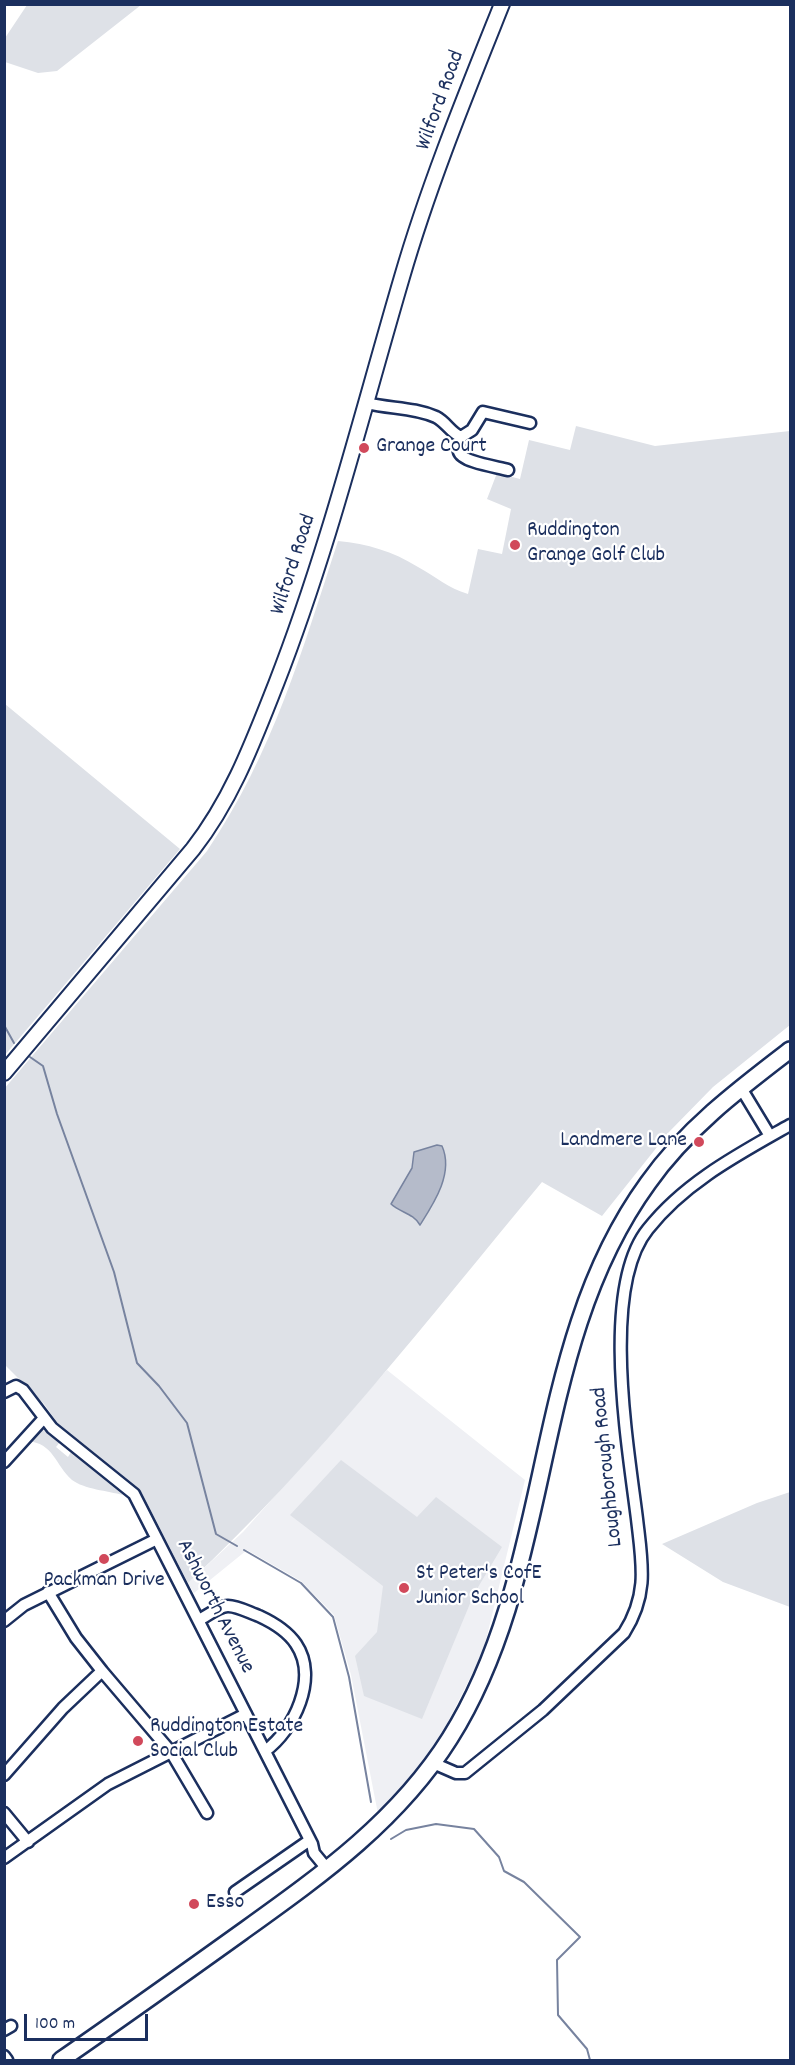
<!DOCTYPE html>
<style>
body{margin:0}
#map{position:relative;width:795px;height:2065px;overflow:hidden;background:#fff;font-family:Dekko,sans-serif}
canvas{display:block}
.frame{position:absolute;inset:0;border:6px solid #1b2f5e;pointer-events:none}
.scale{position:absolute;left:24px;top:2014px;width:124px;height:27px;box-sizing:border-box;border:3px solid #1b2f5e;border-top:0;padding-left:8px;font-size:18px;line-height:21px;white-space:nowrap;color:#1b2f5e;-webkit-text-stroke:4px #fff;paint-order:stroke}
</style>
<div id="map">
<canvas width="795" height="2065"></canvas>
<div class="frame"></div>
<div class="scale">100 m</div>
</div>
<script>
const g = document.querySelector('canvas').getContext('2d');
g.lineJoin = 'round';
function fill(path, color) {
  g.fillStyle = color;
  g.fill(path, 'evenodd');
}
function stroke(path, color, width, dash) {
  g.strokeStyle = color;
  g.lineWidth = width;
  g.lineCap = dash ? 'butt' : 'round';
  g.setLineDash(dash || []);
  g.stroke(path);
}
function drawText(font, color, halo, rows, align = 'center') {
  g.font = font + ' Dekko,sans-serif';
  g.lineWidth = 4.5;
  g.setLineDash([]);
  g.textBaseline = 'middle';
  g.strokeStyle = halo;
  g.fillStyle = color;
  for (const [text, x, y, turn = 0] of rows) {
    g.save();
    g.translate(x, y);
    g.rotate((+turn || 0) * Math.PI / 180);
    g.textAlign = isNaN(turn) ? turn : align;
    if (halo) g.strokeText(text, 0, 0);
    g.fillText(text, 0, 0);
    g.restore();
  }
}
const built = new Path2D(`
 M387,1370L525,1480L483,1652L444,1730L410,1779L378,1814L351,1675L334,1615L301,1581L247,1550L194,1593L188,1583L243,1532Z`);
const green = new Path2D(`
 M27,5V4L141,5L57,71L38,73L5,62V35V38Z
 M576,426L655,446L790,431V1025L713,1087L669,1132L602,1216L542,1182C428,1319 319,1461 188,1583L142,1493L64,1432L44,1404L5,1365L4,1089L207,851C273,753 302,651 338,541C368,544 392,551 418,567C436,577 448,588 468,594L478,549L502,554L511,509L487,499L497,473L520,479L529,440L570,450Z
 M5,704L180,849L5,1055Z
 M40,1428L60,1442L56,1447L68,1457L71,1452L123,1495C108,1491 84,1489 72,1480C55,1465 54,1443 27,1441Z
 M341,1460L417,1517L436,1497L502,1547L474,1594L422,1719L364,1696L355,1656L377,1632L383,1586L290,1515Z
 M790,1492V1607L723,1582L662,1544L757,1503Z`);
const water = new Path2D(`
 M437,1145L442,1146C454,1173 434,1203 420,1225C413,1213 401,1213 391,1204L412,1168L414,1152Z`);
const stream = new Path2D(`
 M4,1025L14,1043
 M30,1057L43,1066L57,1114L114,1272L137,1363L159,1386L187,1423L216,1534L237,1546
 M244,1550L301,1583L333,1617L349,1677L371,1802
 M391,1839L406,1830L436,1824L474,1829L499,1857L504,1871L524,1882L580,1937L557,1960L558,2015L587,2049L590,2060`);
const minor = new Path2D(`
 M367,403C390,409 413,407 436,417C446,422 451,433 461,437C460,442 457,447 459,452C462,462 498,467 508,470
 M461,437L472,430L483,412L530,423
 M741,1088L770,1136
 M4,1392L16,1386L23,1390L52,1428L134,1494L312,1844L314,1853L328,1870
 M4,1462L44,1418
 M48,1592L76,1638L102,1671
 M199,1620C207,1616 219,1606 228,1606C238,1606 250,1613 259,1616C272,1622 288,1632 296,1644C319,1678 294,1730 265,1751
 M4,1621L24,1605L157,1539
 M433,1763L456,1773H465L543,1710L624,1633C649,1594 642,1563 637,1519C628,1446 600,1288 648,1229C685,1182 739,1154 790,1125
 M4,1775L63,1708L102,1671L171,1752L207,1813
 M4,1813L28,1842
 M4,1858L108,1784L246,1714
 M235,1892L310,1840
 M4,2030L11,2026
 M4,2056L7,2060`);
const secondary = new Path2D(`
 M4,1073L193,849C232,799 253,742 276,684C328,551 362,413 402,277C429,184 466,94 502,4`);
const primary = new Path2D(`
 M61,2060C122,2018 182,1975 242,1932C320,1876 398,1821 450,1738C557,1567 528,1348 648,1183C686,1129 739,1089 790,1050`);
const markers = [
 [364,448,6,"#d1495b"],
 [515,545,6,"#d1495b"],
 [699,1142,6,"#d1495b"],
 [104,1559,6,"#d1495b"],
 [404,1588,6,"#d1495b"],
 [138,1741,6,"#d1495b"],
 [194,1904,6,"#d1495b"]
];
const streetNames = [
 ["Wilford Road",442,101,-70],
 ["Wilford Road",295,565,-72],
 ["Loughborough Road",609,1467,-96],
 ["Ashworth Avenue",214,1607,63]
];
const poiNames = [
 ["Grange Court",376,448],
 ["Ruddington",527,532],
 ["Grange Golf Club",527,557],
 ["Landmere Lane",687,1142,"right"],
 ["St Peter's CofE",416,1575],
 ["Junior School",416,1600],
 ["Packman Drive",104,1582,"center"],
 ["Ruddington Estate",150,1728],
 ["Social Club",150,1753],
 ["Esso",206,1904]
];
fill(built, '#eff0f4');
fill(green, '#dee1e7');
fill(water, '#b5bbca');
stroke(water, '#77839f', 1.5);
stroke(stream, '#77839f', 2);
stroke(minor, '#1b2f5e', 15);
stroke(secondary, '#1b2f5e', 18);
stroke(primary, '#1b2f5e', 20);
stroke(minor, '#fff', 10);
stroke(secondary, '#fff', 14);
stroke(primary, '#fff', 15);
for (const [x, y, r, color] of markers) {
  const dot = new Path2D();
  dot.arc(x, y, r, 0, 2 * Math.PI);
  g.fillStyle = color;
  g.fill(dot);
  stroke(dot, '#fff', 2);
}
drawText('22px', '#1b2f5e', '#fff', streetNames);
drawText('22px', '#1b2f5e', '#fff', poiNames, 'left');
</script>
